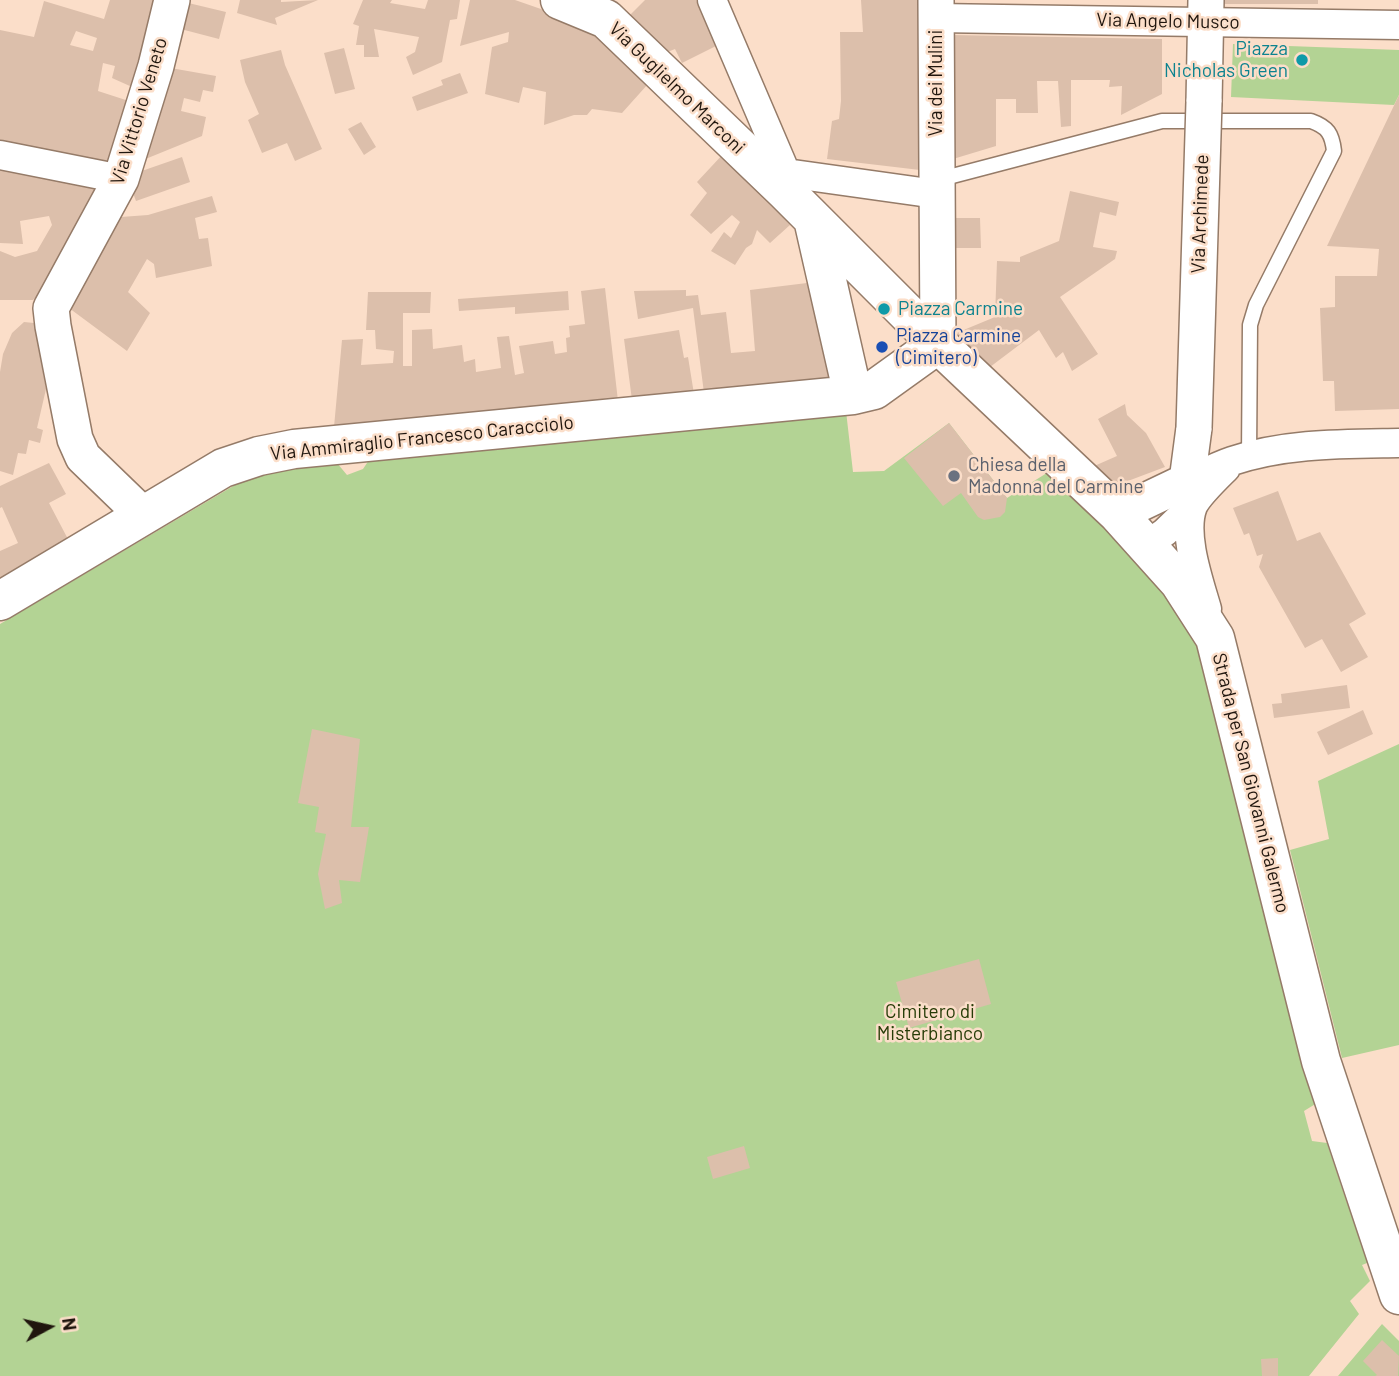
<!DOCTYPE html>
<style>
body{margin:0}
#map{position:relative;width:1399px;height:1376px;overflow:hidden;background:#fbdec9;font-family:Barlow,sans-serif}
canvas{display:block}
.north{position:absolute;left:14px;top:1292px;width:70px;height:70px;-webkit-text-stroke:5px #fbdec9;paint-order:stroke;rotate:82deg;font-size:19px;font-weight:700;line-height:28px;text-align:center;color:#20160e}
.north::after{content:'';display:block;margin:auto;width:24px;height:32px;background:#20160e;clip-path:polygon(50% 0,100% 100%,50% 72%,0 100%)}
</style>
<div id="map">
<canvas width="1399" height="1376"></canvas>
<div class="north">N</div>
</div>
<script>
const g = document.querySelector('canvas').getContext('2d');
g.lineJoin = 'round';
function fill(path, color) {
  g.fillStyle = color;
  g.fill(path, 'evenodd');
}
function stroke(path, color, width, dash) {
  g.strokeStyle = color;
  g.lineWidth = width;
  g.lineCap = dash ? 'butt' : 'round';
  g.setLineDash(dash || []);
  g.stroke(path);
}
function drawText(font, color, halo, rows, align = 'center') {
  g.font = font + ' Barlow,sans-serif';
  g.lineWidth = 5;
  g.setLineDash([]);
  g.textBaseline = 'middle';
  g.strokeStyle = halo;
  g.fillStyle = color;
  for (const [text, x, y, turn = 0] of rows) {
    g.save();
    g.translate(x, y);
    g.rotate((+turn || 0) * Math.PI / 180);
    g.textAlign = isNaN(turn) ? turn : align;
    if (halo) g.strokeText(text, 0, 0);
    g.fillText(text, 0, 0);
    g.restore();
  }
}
const green = new Path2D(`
 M1233,44L1399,50V95L1394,105L1231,97Z
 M846,411L853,472L884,471L949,423L1007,498L1050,471L1158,576L1193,631L1317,1103L1304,1111L1312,1141L1327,1143L1347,1203L1372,1261L1362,1265L1370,1281L1350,1301L1359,1314L1309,1376H0V624L235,485L278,469L337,463L347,475L363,469L371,457Z
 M1399,744V1045L1342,1058L1290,850L1329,839L1318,781Z
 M1382,1324L1399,1341V1376H1338Z`);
const building = new Path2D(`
 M110,0H157L141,91L112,78L115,66L103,63L98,91L135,103L112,167L0,144V30L34,37L44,1L104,19ZM76,31L97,38L93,51L70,45Z
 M240,0H281V2L318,0L275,18L277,25L237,13Z
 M363,0H392L390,3L425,9L428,0H460L457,19L450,20L442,62L413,75L406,57L415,52L419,37L374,29L379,57H364V45H356L359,26L353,24Z
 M470,0H515L587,25L648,84L622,113L592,109L587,115H574L544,125L546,92L523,87L519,103L485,94L492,47L508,42L509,32L460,46Z
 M645,0H696L716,46L682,63L675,49L665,53L663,47L658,50L623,22Z
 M861,0H919L920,170L827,159L832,121L839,119L841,101L840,32H863Z
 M1221,0H1318V4H1221Z
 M180,1L226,12L219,39L173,27Z
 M952,35L1162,39V94L1121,115L1122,86L1109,87L1110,80H1071V126L1061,127L1058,81H1037L1038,113H1016V99H996V146L953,159Z
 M344,48L355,89L335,94L324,53Z
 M281,50L285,65L322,149L295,161L287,143L262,153L248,120L259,114L245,82L240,60Z
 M165,67L216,76L213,92L203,90L200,102L184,98L181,111L206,117L202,136L143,160Z
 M460,73L468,93L417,111L412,97L443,85L441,80Z
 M1399,95V409L1335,411L1334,381H1323L1320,308L1335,307V276H1377L1379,249L1327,246Z
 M361,122L376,147L364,155L348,129Z
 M724,153L790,225L770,243L757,230L752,244L746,248L735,265L711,251L724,232L731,238L740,222L732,215L711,234L690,215L707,193L697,182Z
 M182,157L190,182L136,201L130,185L136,173Z
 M0,165L98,187L51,284L33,300H0V251L15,257L37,251L52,225L49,216L20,221L23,244L0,243Z
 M1070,191L1119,202L1116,216L1100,212L1093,247L1117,251L1115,259L1060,297L1098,354L1072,371L1063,352L1056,358L1039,330L990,367L954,334L995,317L997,261L1020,262V257L1059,241Z
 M212,196L217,212L195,218L199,239L208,238L212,266L156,278L154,264L147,259L128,292L150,313L127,351L69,308L121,217L148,215Z
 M953,218H980L981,248H954Z
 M807,283L831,382L704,393L693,308L638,319L634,291L686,290V296L698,295L701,315L726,312L731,353L755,351L750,290Z
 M605,288L618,401L334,427L342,340L363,339L361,365L393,363L394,351L376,349L375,330H366L368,292H431L430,313H403V366H412V330L432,329L433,349L462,345L464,362L475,359L476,372L501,368L497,337L509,336L515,375L524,373L519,346L553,341L555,354L567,352L566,338L570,337L569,326L585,324L581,291Z
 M568,291L569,310L515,314V307L459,311L458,299Z
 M24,322L34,323L46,389L37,428L43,430L40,443L29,440L26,454L18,453L13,475L0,471V372L3,354L12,333Z
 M679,330L684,358L688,357L694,394L632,400L624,339Z
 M1125,404L1127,415L1146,433L1165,467L1112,487L1092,467L1117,456L1098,419Z
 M949,423L1007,498L1005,512L1000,517L984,520L978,517L961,493L943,506L904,458Z
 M49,463L66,494L49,503L70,543L0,585V551L18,543L2,507L0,508V486Z
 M1278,491L1297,541L1320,532L1366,614L1349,624L1368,657L1341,672L1322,639L1305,648L1259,567L1263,554L1257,556L1249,533L1244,535L1233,508Z
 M1347,685L1350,708L1274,718L1272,704L1282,703L1281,694Z
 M1363,710L1373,734L1328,755L1317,732Z
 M312,729L360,739L351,827H369L360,882L339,880L342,903L325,909L318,874L326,834L315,832L319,807L298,803Z
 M979,959L991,1004L909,1028L896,982Z
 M744,1146L750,1168L713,1179L707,1157Z
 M1382,1340L1399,1356L1398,1376H1375L1377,1375L1363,1361Z
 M1278,1358V1376H1262L1261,1359Z`);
const service = new Path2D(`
 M937,180L1162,121H1311C1328,127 1332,134 1334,151L1256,305L1250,325L1249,457`);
const minor = new Path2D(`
 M712,0L786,173
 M936,18L1399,25
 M0,155L121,179
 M785,190L786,173L936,194
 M1187,481C1202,474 1217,466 1232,461C1286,443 1343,444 1399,443
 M1147,545L1165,532L1193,505
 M1207,609C1199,581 1182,534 1193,506C1198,495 1217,477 1226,468`);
const tertiary = new Path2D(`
 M936,0L938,344
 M1204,102L1206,0
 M142,514L83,457L75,439L53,326L51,308L121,179L156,66L172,0
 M1118,514L1187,481L1194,428`);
const secondary = new Path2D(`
 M560,0L606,19L785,191L938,344L1118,514L1179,582L1215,638L1321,1061L1399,1295
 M813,219L853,395
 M0,601L223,468L259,456L294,449L853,395L874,390L938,344`);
const tertiaryBridge = new Path2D(`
 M1194,428L1204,102`);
const markers = [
 [1302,60,7,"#0f9aa8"],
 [884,309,7,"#0f9aa8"],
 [882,347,7,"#1a4fb4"],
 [954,476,7,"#6b7280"]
];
const streetNames = [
 ["Via Angelo Musco",1168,21,1],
 ["Via dei Mulini",936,83,-90],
 ["Via Guglielmo Marconi",677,88,44],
 ["Via Vittorio Veneto",139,111,-73],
 ["Via Archimede",1200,214,-88],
 ["Via Ammiraglio Francesco Caracciolo",422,438,-6],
 ["Strada per San Giovanni Galermo",1251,783,76]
];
const cultureNames = [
 ["Piazza",1288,49],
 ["Nicholas Green",1288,71],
 ["Piazza Carmine",898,309,"left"]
];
const transitNames = [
 ["Piazza Carmine",896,336],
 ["(Cimitero)",896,358]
];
const worshipNames = [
 ["Chiesa della",968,465],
 ["Madonna del Carmine",968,487]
];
const parkNames = [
 ["Cimitero di",930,1012],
 ["Misterbianco",930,1034]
];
fill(green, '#b3d394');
fill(building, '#dcbfab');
stroke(service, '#957b68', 17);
stroke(minor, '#957b68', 31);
stroke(tertiary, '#957b68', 38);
stroke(secondary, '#957b68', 41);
stroke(service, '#fff', 14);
stroke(minor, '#fff', 28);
stroke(tertiary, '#fff', 35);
stroke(secondary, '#fff', 38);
stroke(tertiaryBridge, '#957b68', 38, []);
stroke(tertiaryBridge, '#fff', 35);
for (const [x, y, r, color] of markers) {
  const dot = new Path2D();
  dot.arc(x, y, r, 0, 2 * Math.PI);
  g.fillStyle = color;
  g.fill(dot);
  stroke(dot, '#fbdec9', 2.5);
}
drawText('19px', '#20160e', '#fbdec9', streetNames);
drawText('19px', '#0d838f', '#fbdec9', cultureNames, 'right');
drawText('19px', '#164399', '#fbdec9', transitNames, 'left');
drawText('19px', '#5b616d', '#fbdec9', worshipNames, 'left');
drawText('19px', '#263c07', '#fbdec9', parkNames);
</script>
